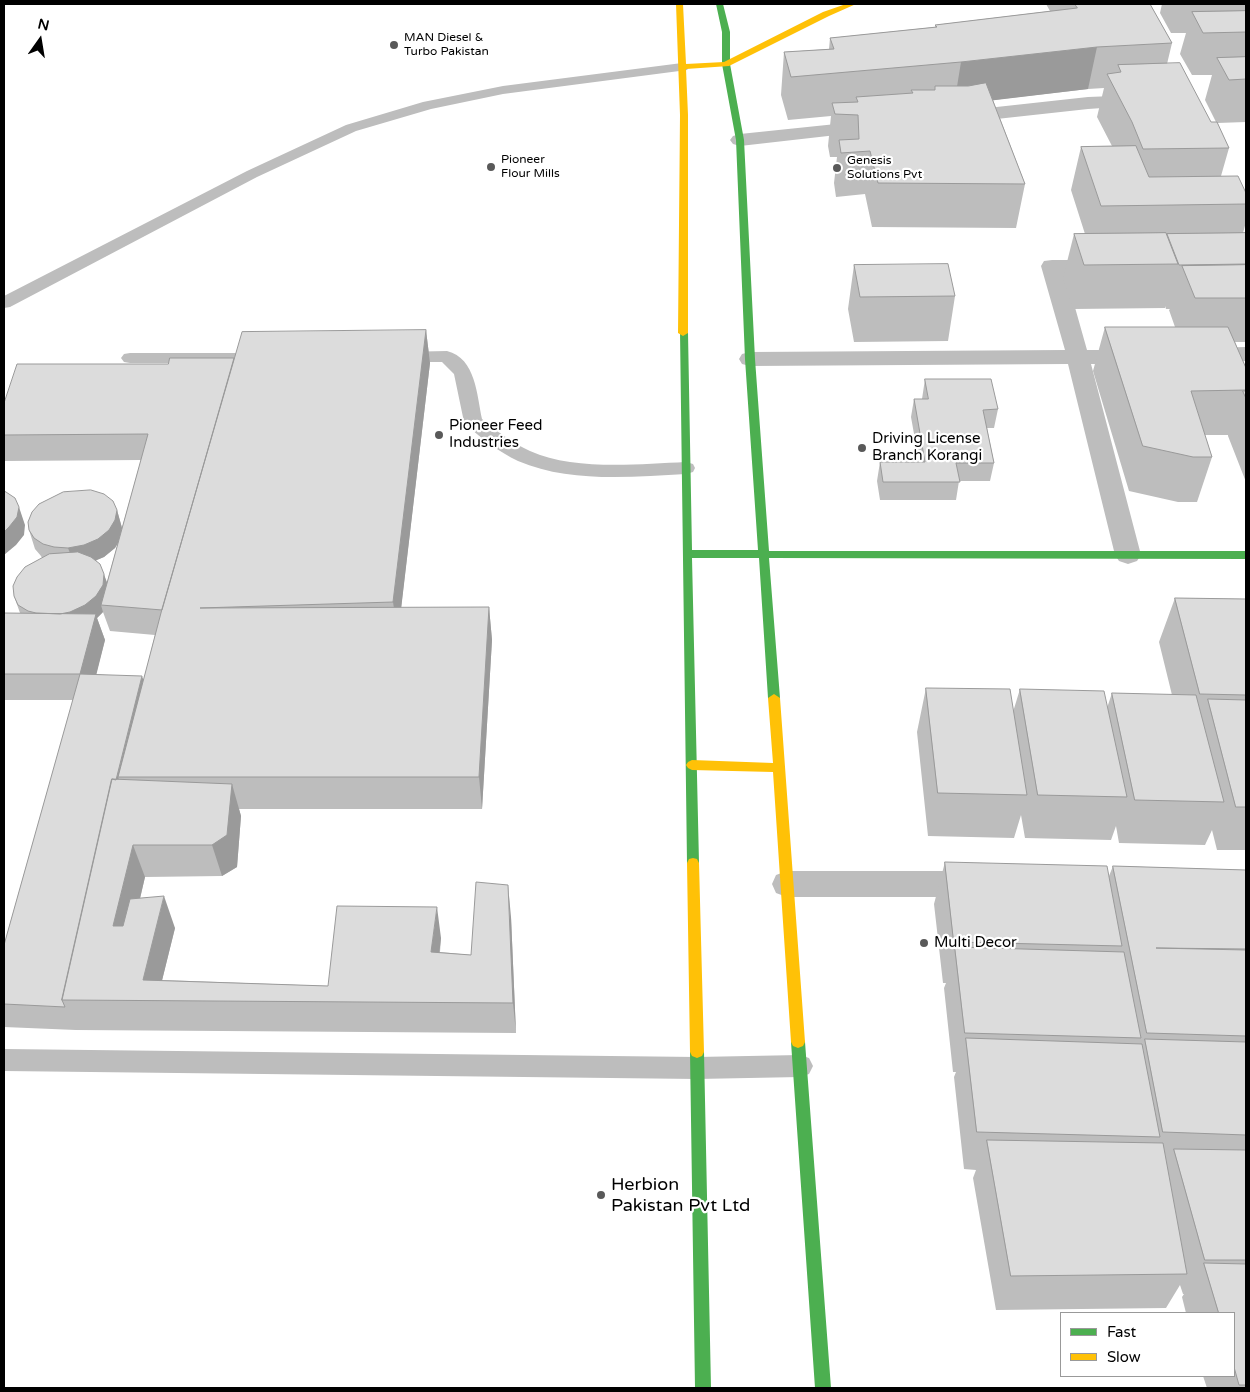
<!DOCTYPE html>
<style>
body{margin:0}
#map{position:relative;width:1250px;height:1392px;overflow:hidden;background:#fff;font-family:"Varela Round",sans-serif}
canvas{display:block}
.frame{position:absolute;inset:0;border:5px solid #000;pointer-events:none}
.legend{position:absolute;left:1060px;top:1312px;width:175px;height:65px;box-sizing:border-box;background:#fff;border:1px solid #999;margin:0;padding:6px 9px;list-style:none;font-size:15px;color:#000}
.legend li{display:flex;align-items:center;gap:10px;height:25px}
.legend b{width:25px;border:1px solid #999}
.north{position:absolute;left:15px;top:15px;width:50px;height:50px;-webkit-text-stroke:4px #fff;paint-order:stroke;rotate:13deg;font-size:14px;font-weight:700;line-height:20px;text-align:center;color:#000}
.north::after{content:'';display:block;margin:auto;width:18px;height:22px;background:#000;clip-path:polygon(50% 0,100% 100%,50% 72%,0 100%)}
</style>
<div id="map">
<canvas width="1250" height="1392"></canvas>
<div class="frame"></div>
<ul class="legend">
<li><b style="height:6px;background:#4caf50"></b>Fast</li>
<li><b style="height:6px;background:#ffc107"></b>Slow</li>
</ul>
<div class="north">N</div>
</div>
<script>
const g = document.querySelector('canvas').getContext('2d');
g.lineJoin = 'round';
function fill(path, color) {
  g.fillStyle = color;
  g.fill(path, 'evenodd');
}
function stroke(path, color, width, dash) {
  g.strokeStyle = color;
  g.lineWidth = width;
  g.lineCap = dash ? 'butt' : 'round';
  g.setLineDash(dash || []);
  g.stroke(path);
}
function drawText(font, color, halo, rows, align = 'center') {
  g.font = font + ' "Varela Round",sans-serif';
  g.lineWidth = 4.5;
  g.setLineDash([]);
  g.textBaseline = 'middle';
  g.strokeStyle = halo;
  g.fillStyle = color;
  for (const [text, x, y, turn = 0] of rows) {
    g.save();
    g.translate(x, y);
    g.rotate((+turn || 0) * Math.PI / 180);
    g.textAlign = isNaN(turn) ? turn : align;
    if (halo) g.strokeText(text, 0, 0);
    g.fillText(text, 0, 0);
    g.restore();
  }
}
const lane = new Path2D(`
 M682,63L687,64L689,67L687,70L503,94L431,109L356,131L257,177L10,307L4,308V296L247,171L346,125L423,102L503,86Z
 M447,351C476,358 477,396 482,419C497,431 512,443 530,451C574,471 638,464 686,462L693,464L695,468L693,472L686,474C631,477 569,483 518,461C499,452 483,439 467,426L464,422L454,374L442,362H400L394,361L391,357L394,353L400,352Z
 M130,353H262L268,354L271,358L268,362L262,363H130L124,362L121,358L124,354Z
 M4,1049L697,1057L800,1055L809,1058L813,1066L809,1074L800,1077L697,1079L4,1071Z`);
const street = new Path2D(`
 M1139,95L1146,97L1149,101L1146,105L1088,109L960,123L953,121L950,117L953,113L960,111L1088,97Z
 M865,121L872,123L875,127L872,131L740,146L733,144L730,140L733,136L740,134Z
 M1052,260H1102L1110,261L1113,266L1110,271L1102,272H1065L1087,350H1133L1141,352L1144,357L1141,362L1133,364H1091L1141,555L1137,561L1128,564L1119,561L1115,555L1068,364L750,366L742,364L739,359L742,354L750,352L1065,350L1041,266L1044,261Z
 M1246,347V361L1204,362L1196,360L1193,355L1196,350L1204,348Z
 M787,871H976L987,875L991,884L987,893L976,897H787L776,893L772,884L776,875Z`);
const fast = new Path2D(`
 M716,4H723L730,32V64L744,140L755,359L769,551H1246V559L769,558L780,698L774,702L768,698L759,558H692L699,863L697,867L693,868L689,867L687,863L680,331H686L688,333L692,550H758L745,359L736,140L722,64V32Z
 M798,1036L803,1038L805,1042L831,1388H815L791,1042L793,1038Z
 M697,1046L702,1048L704,1052L711,1388H695L690,1052L692,1048Z`);
const slow = new Path2D(`
 M676,4H683L686,64L724,62L823,12L846,4H856L829,16L729,66L686,69L688,115V333L683,336L678,333L680,115Z
 M774,694L780,698L805,1042L803,1046L798,1048L793,1046L791,1042L773,772L692,770L688,768L686,765L688,762L692,760L773,763L768,698Z
 M693,858L697,859L699,863L704,1052L702,1056L697,1058L692,1056L690,1052L687,863L689,859Z`);
const wall = new Path2D(`
 M1046,4H1150L1172,43L1167,64L1211,122H1216L1205,100L1212,75H1192L1180,54L1186,33H1171L1160,13L1162,4H1246V122L1217,123L1229,148L1221,176L1246,193V222L1243,233H1246V342H1235L1246,368V482L1228,436V435H1205L1212,457L1197,502H1178L1129,491L1093,371L1105,327H1175L1169,310L1170,309H1166L1165,306V308L1073,309L1063,278L1074,234H1085L1071,190L1081,147L1112,146L1097,117L1104,88L1088,89L993,100L1025,184L1016,228L872,227L865,194L836,197L834,183L837,157H830L828,146L831,116L788,120L781,95L784,52L829,49L830,38L935,27V25L1050,11Z
 M854,265L955,296L948,341L854,342L848,309Z
 M426,330L430,363L401,608L489,607L492,640L482,809H239L241,816L237,867L222,876L145,877L140,899L175,928L162,980L328,986L441,938L440,952L471,955L511,917L516,1033L76,1030L4,1027V945L73,700H4V613H20L14,596L42,558L41,556L35,549L29,530L117,510L122,528L141,460L4,461V403L168,364L234,358ZM118,543L107,582L96,560L104,557L115,548ZM103,612L110,631L155,635L144,679L96,674L105,640L97,618Z
 M925,379L998,409L994,428H987L994,463L990,481H959L956,500H880L877,481L880,462H919L911,417L914,399H922Z
 M1175,598L1246,599V850H1217L1212,830L1205,845L1119,843L1116,826L1111,840L1025,838L1021,815L1014,838L928,836L917,732L926,688L1013,712L1020,689L1107,708L1112,693L1172,695L1159,642Z
 M945,862L1109,876L1113,866L1246,870V1388H1207L1203,1376H1234V1313H1186L1182,1297L1184,1294H1183L1180,1285L1166,1308L996,1310L973,1178L976,1170L964,1169L954,1077L956,1072H953L944,988L946,983H943L934,904Z`);
const shadedWall = new Path2D(`
 M1097,47L1088,89L954,105L961,62Z
 M426,330L430,363L398,635L393,602Z
 M19,507L25,525L24,535L16,545L4,555V532Z
 M117,510L122,528L121,538L115,548L104,557L90,563L75,566L68,548Z
 M104,574L110,592L101,605L103,612L97,618L105,640L90,700L80,674L54,615Z
 M489,607L492,640L482,809L479,777Z
 M142,676L151,702L118,777L127,801L115,786Z
 M232,784L241,816L237,867L222,876L212,845Z
 M133,845L145,877L126,957L113,926Z
 M508,885L511,917L516,1033L513,1003Z
 M164,896L175,928L157,1001L143,980Z
 M437,907L441,938L436,982L431,952Z`);
const building = new Path2D(`
 M1075,4H1150L1172,43L1097,47L961,62L791,77L784,52L834,49L830,38L937,27L935,25L1077,8Z
 M1246,11V32L1203,33L1192,12Z
 M1246,57V79L1229,80L1217,58Z
 M1180,63L1211,122H1217L1229,148L1143,149L1132,122L1107,74L1121,72L1118,65Z
 M986,83L1025,184L878,183L870,151L841,153L839,140L859,139L858,115L835,114L832,103L858,102L856,97L913,93L911,90H935V86H968Z
 M1136,146L1149,177L1238,176L1246,193V204L1101,206L1081,147Z
 M1166,233L1178,264L1084,265L1074,234Z
 M1246,233V264L1179,265L1167,234Z
 M948,264L955,296L860,297L854,265Z
 M1246,265V298H1195L1182,266Z
 M1105,327H1228L1246,368V390L1191,391L1212,457H1193L1143,446Z
 M426,330L393,602L200,608L489,607L479,777H118L162,609L242,332Z
 M170,358H234L162,610L101,605L148,434L4,435V403L17,364H168Z
 M925,379H991L998,409L983,410L994,463H956L960,482H883L880,462H925L914,399H928Z
 M1243,391H1246V398Z
 M91,490L104,494L113,501L117,510L115,520L109,530L98,539L84,545L68,548L54,547L43,544L34,538L29,530L28,522L32,512L39,504L63,492Z
 M4,491L6,492L15,498L19,507L17,517L9,527L4,532Z
 M78,552L91,557L100,564L104,574L103,585L96,596L85,605L70,612L60,614L36,613L28,611L18,605L14,596L13,586L17,577L25,567L49,554Z
 M1175,598L1246,599V695L1200,694Z
 M4,613L96,614L80,674L142,676L116,780L112,779L62,1000L65,1007L4,1004V945L80,674H4Z
 M926,688L1010,689L1027,795L938,793Z
 M1020,689L1104,691L1127,797L1038,795Z
 M1112,693L1196,695L1224,802L1135,800Z
 M1208,699L1246,700V807H1236Z
 M112,779L232,784L227,835L212,845H133L113,926H123L130,899L164,896L143,980L328,986L337,906L437,907L431,952L471,955L476,882L508,885L513,1003L62,1000Z
 M945,862L1107,866L1122,946L954,942Z
 M1113,866L1246,870V949L1156,948L1246,950V1036L1147,1033Z
 M955,947L1124,952L1141,1038L965,1033Z
 M966,1038L1142,1044L1160,1137L977,1132Z
 M1145,1039L1246,1042V1135L1163,1132Z
 M987,1140L1163,1143L1187,1274L1011,1276Z
 M1174,1149L1246,1150V1260H1205Z
 M1204,1263L1246,1264V1385H1239L1234,1367V1313H1219Z`);
const markers = [
 [394,45,5,"#595959"],
 [491,167,5,"#595959"],
 [837,168,5,"#595959"],
 [439,435,5,"#595959"],
 [862,448,5,"#595959"],
 [924,943,5,"#595959"],
 [601,1195,5,"#595959"]
];
const farPoinames = [
 ["MAN Diesel &",404,38],
 ["Turbo Pakistan",404,52],
 ["Pioneer",501,160],
 ["Flour Mills",501,174],
 ["Genesis",847,161],
 ["Solutions Pvt",847,175]
];
const poiNames = [
 ["Pioneer Feed",449,426],
 ["Industries",449,443],
 ["Driving License",872,439],
 ["Branch Korangi",872,456],
 ["Multi Decor",934,943]
];
const nearPoinames = [
 ["Herbion",611,1185],
 ["Pakistan Pvt Ltd",611,1206]
];
fill(lane, '#bdbdbd');
fill(street, '#bdbdbd');
fill(fast, '#4caf50');
fill(slow, '#ffc107');
fill(wall, '#bdbdbd');
fill(shadedWall, '#9a9a9a');
fill(building, '#dcdcdc');
stroke(building, '#9a9a9a', 1);
for (const [x, y, r, color] of markers) {
  const dot = new Path2D();
  dot.arc(x, y, r, 0, 2 * Math.PI);
  g.fillStyle = color;
  g.fill(dot);
  stroke(dot, '#fff', 2);
}
drawText('12px', '#000', '#fff', farPoinames, 'left');
drawText('15px', '#000', '#fff', poiNames, 'left');
drawText('18px', '#000', '#fff', nearPoinames, 'left');
</script>
